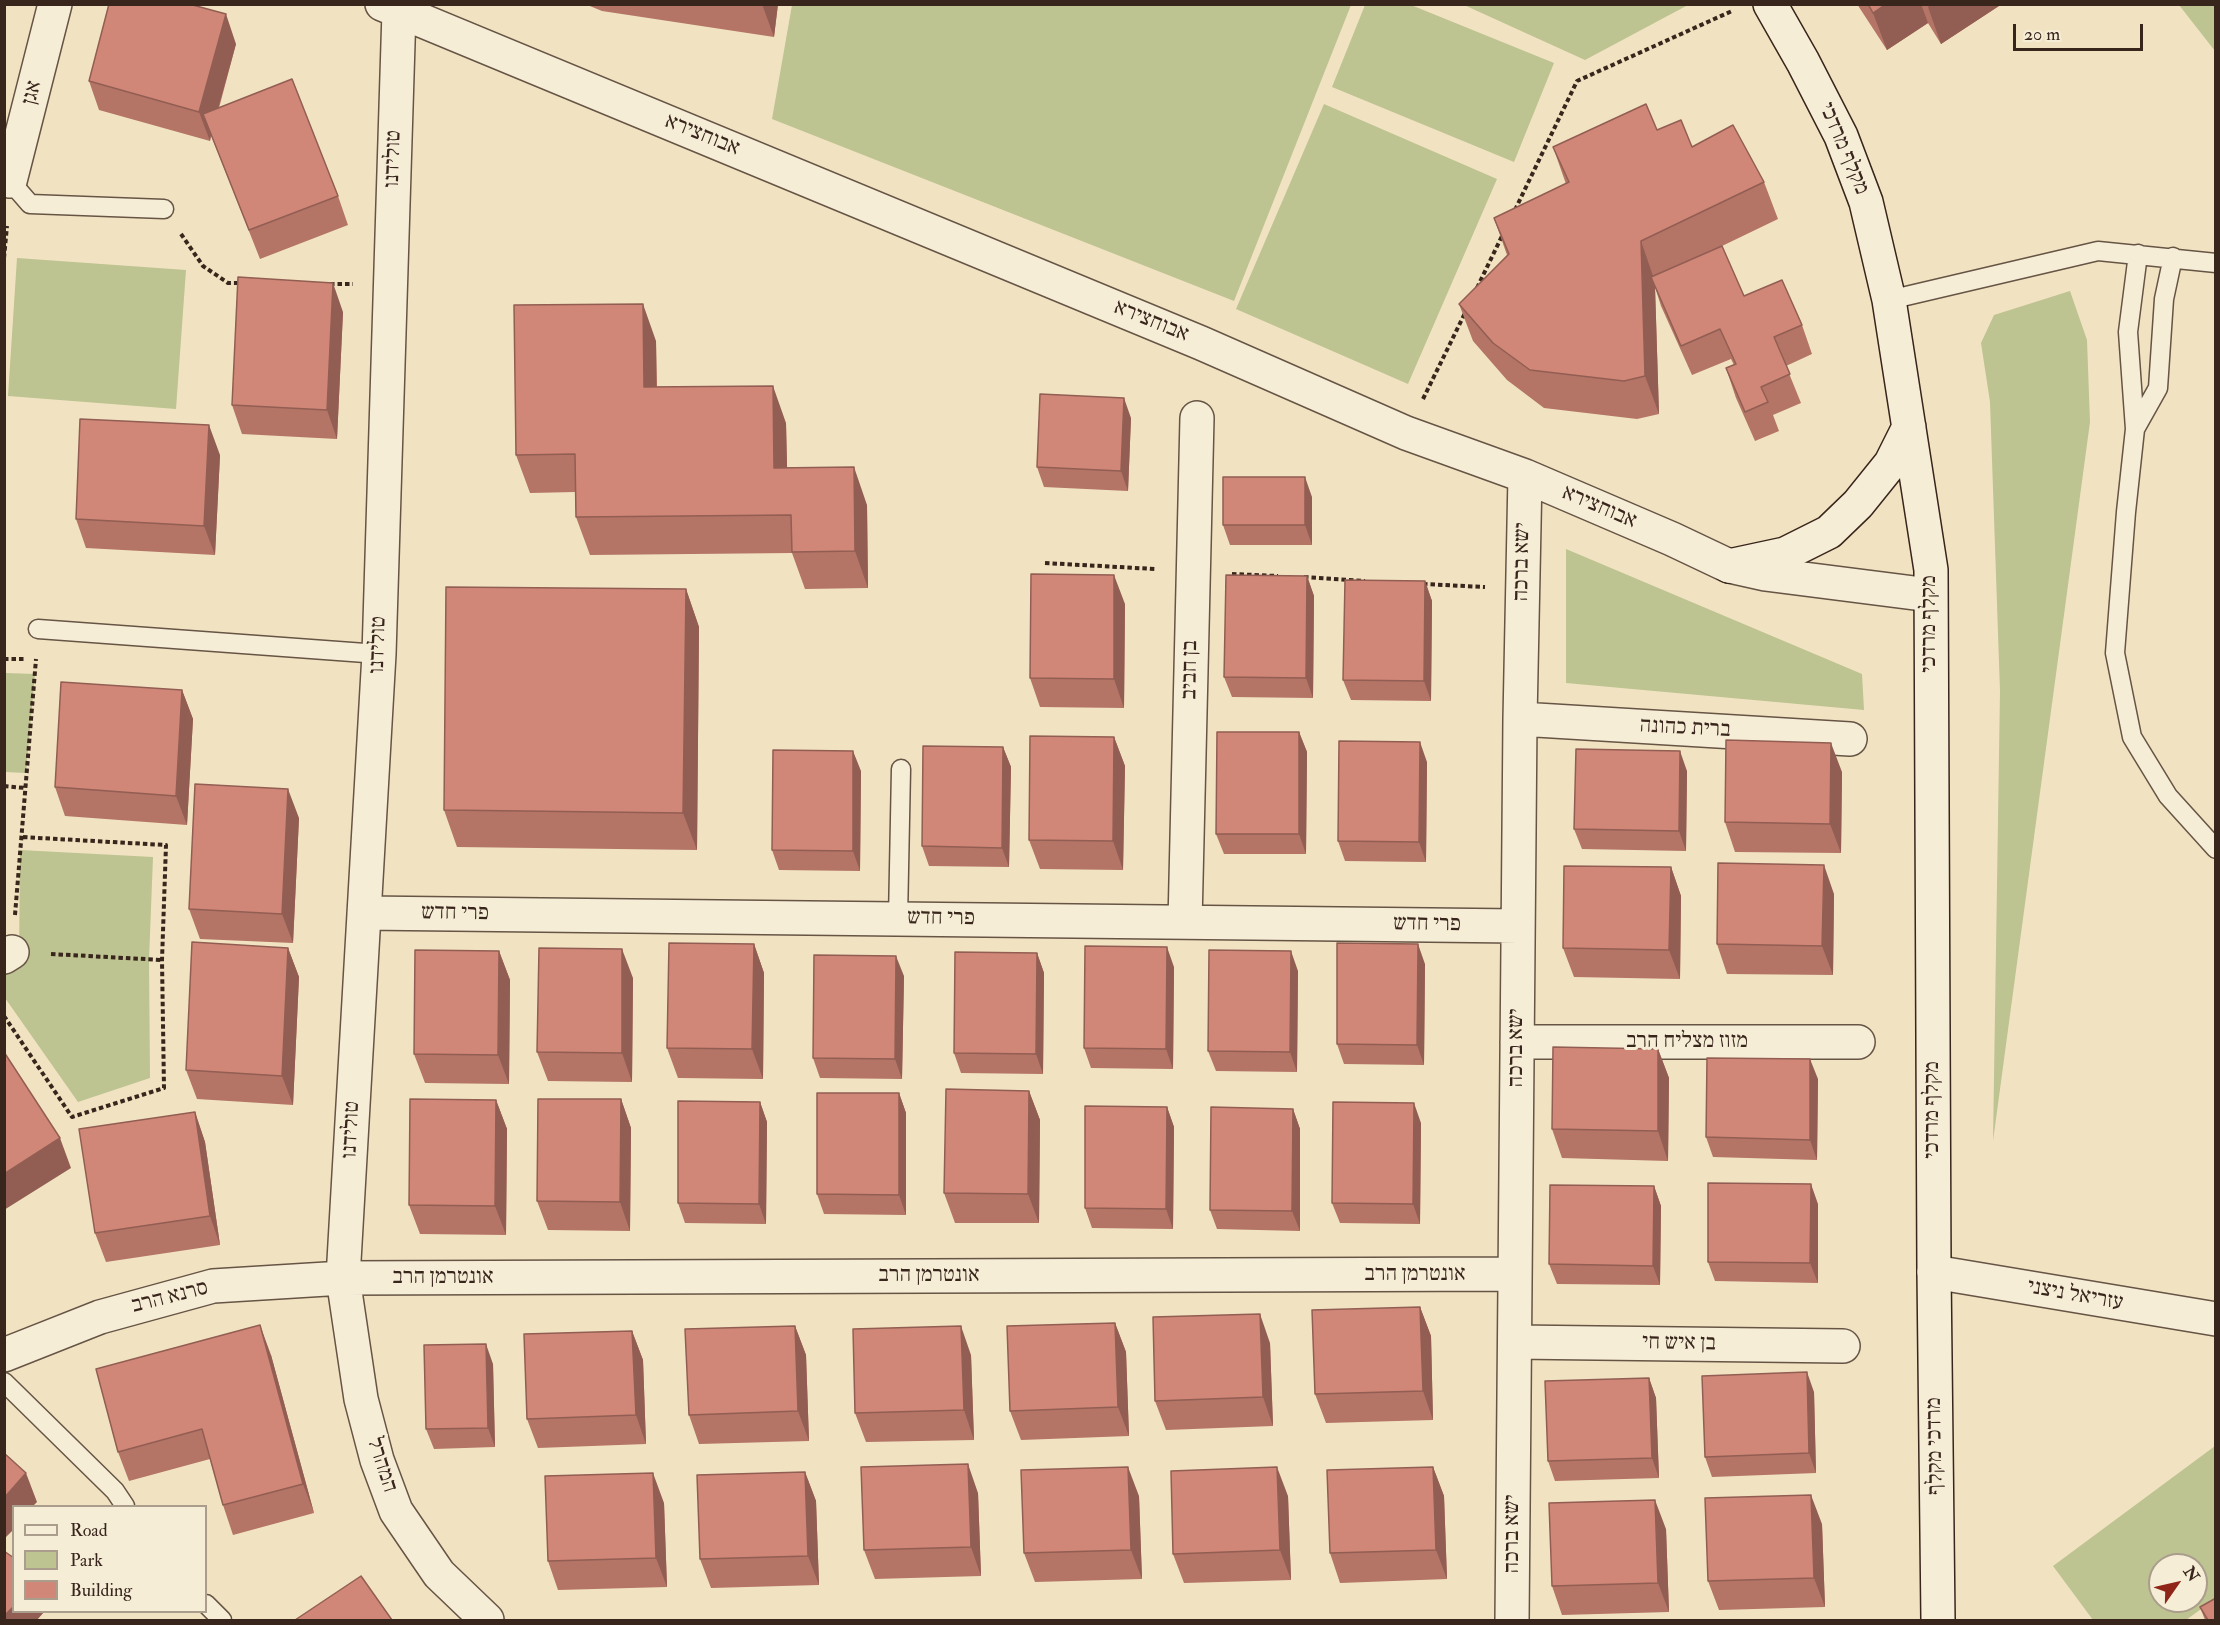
<!DOCTYPE html>
<meta charset="utf-8">
<style>
body{margin:0}
#map{position:relative;width:2220px;height:1625px;overflow:hidden;background:#f1e3c1;font-family:"IM FELL Double Pica",serif}
canvas{display:block}
.frame{position:absolute;inset:0;border:6px solid #38251c;pointer-events:none}
.legend{position:absolute;left:12px;top:1505px;width:195px;height:108px;box-sizing:border-box;background:#f6edd7;border:2px solid #aa9d8c;margin:0;padding:8px 10px;list-style:none;font-size:18px;color:#38251c}
.legend li{display:flex;align-items:center;gap:12px;height:30px}
.legend b{width:30px;border:2px solid #aa9d8c}
.north{position:absolute;left:2148px;top:1553px;width:60px;height:60px;box-sizing:border-box;background:#f6edd7;border:2px solid #aa9d8c;border-radius:50%;rotate:56deg;font-size:16px;font-weight:700;line-height:24px;text-align:center;color:#38251c}
.north::after{content:'';display:block;margin:auto;width:21px;height:27px;background:#8f2418;clip-path:polygon(50% 0,100% 100%,50% 72%,0 100%)}
.scale{position:absolute;left:2013px;top:24px;width:130px;height:27px;box-sizing:border-box;border:3px solid #38251c;border-top:0;padding-left:8px;font-size:18px;line-height:21px;white-space:nowrap;color:#38251c;-webkit-text-stroke:4px #f6edd7;paint-order:stroke}
</style>
<div id="map">
<canvas width="2220" height="1625"></canvas>
<div class="frame"></div>
<ul class="legend">
<li><b style="height:8px;background:#f6edd7"></b>Road</li>
<li><b style="height:16px;background:#bdc391"></b>Park</li>
<li><b style="height:16px;background:#d18777"></b>Building</li>
</ul>
<div class="north">N</div>
<div class="scale">20 m</div>
</div>
<script>
const g = document.querySelector('canvas').getContext('2d');
g.lineJoin = 'round';
function fill(path, color) {
  g.fillStyle = color;
  g.fill(path, 'evenodd');
}
function stroke(path, color, width, dash) {
  g.strokeStyle = color;
  g.lineWidth = width;
  g.lineCap = dash ? 'butt' : 'round';
  g.setLineDash(dash || []);
  g.stroke(path);
}
function drawText(font, color, halo, rows, align = 'center') {
  g.font = font + ' "IM FELL Double Pica","Frank Ruhl Libre",serif';
  g.lineWidth = 6;
  g.setLineDash([]);
  g.textBaseline = 'middle';
  g.strokeStyle = halo;
  g.fillStyle = color;
  for (const [text, x, y, turn = 0] of rows) {
    g.save();
    g.translate(x, y);
    g.rotate((+turn || 0) * Math.PI / 180);
    g.textAlign = isNaN(turn) ? turn : align;
    if (halo) g.strokeText(text, 0, 0);
    g.fillText(text, 0, 0);
    g.restore();
  }
}
const green = new Path2D(`
 M792,5V4L1351,5L1234,301L772,119Z
 M1365,5H1411L1554,63L1514,162L1332,87Z
 M1464,5L1688,4V5L1585,60Z
 M2179,5H2215V51Z
 M1324,104L1497,179L1408,384L1236,309Z
 M17,258L186,270L176,409L8,396Z
 M2070,291L2087,340L2090,422L1993,1141L2000,691L1990,402L1981,343L1994,315Z
 M1566,549L1862,674L1864,710L1566,683Z
 M5,673L35,674L26,773L5,772Z
 M20,850L153,857L149,960L150,1078L78,1102L5,998V974L19,960Z
 M2215,1446V1599L2186,1620H2093L2053,1566ZM2160,1565H2196V1601H2160Z`);
const path = new Path2D(`
 M1515,210L1577,81L1732,11
 M181,234L203,266L228,283H242
 M4,258L7,226
 M330,284H353
 M1477,288L1502,236
 M1423,399L1466,311
 M1045,563L1155,569
 M1232,574L1278,576
 M1304,577L1365,581
 M1423,584L1485,587
 M4,659H26
 M4,786L25,788
 M15,915L36,659
 M51,954L162,960
 M4,1016L72,1117L164,1088L162,960L166,845L21,837`);
const lane = new Path2D(`
 M4,180L10,181L30,204L164,209
 M2138,254L2128,332L2135,429L2126,512L2115,653L2132,737L2168,796L2216,849
 M1889,300L2098,251L2216,263
 M2135,429L2158,388L2164,299L2173,257
 M38,629L379,654
 M898,919L901,769
 M4,1382L115,1491L125,1506
 M206,1604L222,1620`);
const street = new Path2D(`
 M382,4L1201,343L1406,433L1525,476L1672,539L1729,566L1765,574L1930,595
 M399,11L379,654L343,1278L361,1399L377,1460L396,1511L439,1574L487,1620
 M10,181L55,4
 M1520,719L1850,739
 M364,913L1518,926
 M1185,922L1197,418
 M4,957L12,952
 M1517,1042H1858
 M1934,1272L2216,1319
 M1515,1342L1843,1346
 M4,1355L100,1317L213,1286L343,1278L1515,1274
 M1512,1620L1520,719L1525,476`);
const secondary = new Path2D(`
 M1770,4L1803,62L1841,136L1866,202L1889,300L1931,570L1934,1272L1938,1620
 M1729,566L1785,554L1829,532L1858,504L1891,463L1909,427`);
const wall = new Path2D(`
 M585,4H778L774,37L602,11Z
 M1857,4H2002L1941,44L1928,23L1887,50Z
 M236,44L219,108L338,196L348,225L260,259L211,135L210,141L99,110L89,81Z
 M1657,130L1764,182L1778,219L1722,246L1744,296L1802,325L1812,354L1786,366L1801,403L1773,415L1779,431L1755,441L1736,398L1726,368L1734,365L1731,359L1692,375L1661,306L1655,287L1659,414L1637,419L1544,408L1507,380L1473,341L1459,304L1507,255L1494,218L1566,184L1553,147Z
 M343,312L337,439L242,434L232,405Z
 M656,341L657,387L786,423L787,468L867,505L868,588L805,589L792,553L590,555L576,517L575,492L530,493L516,455Z
 M1131,418L1128,491L1044,487L1037,467Z
 M220,455L215,555L86,548L76,519Z
 M1312,497V545H1230L1223,525Z
 M1307,576L1314,596L1313,698L1232,697L1224,677Z
 M1425,581L1432,601L1431,701L1351,700L1343,680Z
 M686,589L699,627L697,850L457,847L444,810Z
 M1125,604L1124,708L1040,707L1030,678Z
 M182,690L193,719L187,825L65,816L55,787Z
 M1299,732L1307,752L1306,854H1224L1216,834Z
 M1114,737L1125,766L1123,870L1040,869L1029,840Z
 M1003,747L1011,767L1009,867L929,866L922,846Z
 M1427,762L1426,862L1345,861L1338,841Z
 M861,771L860,871L779,870L772,850Z
 M1687,771L1686,851L1582,849L1574,829Z
 M1842,772L1841,853L1735,852L1725,822Z
 M299,818L293,943L200,939L189,909Z
 M1671,867L1681,896L1680,979L1574,977L1563,948Z
 M1834,894L1833,975L1727,974L1717,944Z
 M754,944L764,973L763,1079L678,1078L667,1048Z
 M288,948L299,977L293,1105L197,1099L186,1070Z
 M499,951L510,980L509,1084L425,1083L414,1054Z
 M1037,953L1044,973L1043,1074L961,1073L954,1053Z
 M1425,964L1424,1065L1344,1064L1337,1044Z
 M1174,967L1173,1069L1091,1068L1084,1048Z
 M1298,971L1297,1072L1216,1071L1208,1051Z
 M904,976L902,1079L820,1078L813,1058Z
 M633,978L632,1082L548,1081L537,1052Z
 M1658,1049L1669,1078L1668,1161L1562,1158L1552,1129Z
 M1818,1079L1817,1160L1713,1157L1706,1137Z
 M1029,1091L1040,1120L1039,1223H955L944,1193Z
 M899,1093L906,1113V1215L824,1214L817,1194Z
 M621,1099L631,1128L630,1231L548,1230L537,1201Z
 M496,1100L507,1129L506,1235L420,1234L409,1205Z
 M760,1102L767,1122L766,1224L685,1223L678,1203Z
 M1167,1107L1174,1127L1173,1229L1092,1228L1085,1208Z
 M1293,1109L1300,1129V1231L1217,1229L1210,1210Z
 M195,1112L205,1142L220,1245L106,1262L95,1233Z
 M1421,1123L1420,1224L1340,1223L1332,1203Z
 M1654,1186L1661,1206L1660,1285L1557,1284L1549,1264Z
 M1818,1204V1283L1715,1281L1708,1262Z
 M1420,1307L1431,1336L1433,1420L1326,1423L1315,1394Z
 M1115,1323L1126,1352L1129,1436L1021,1440L1010,1411Z
 M795,1326L806,1355L809,1441L699,1444L689,1415Z
 M632,1331L643,1360L646,1444L538,1448L527,1419Z
 M1270,1343L1273,1426L1166,1430L1155,1401Z
 M271,1355L314,1513L233,1535L223,1505L210,1459L129,1481L118,1452Z
 M971,1355L974,1440L866,1442L855,1413Z
 M493,1364L495,1447L434,1449L426,1429Z
 M1649,1378L1656,1398L1659,1478L1555,1481L1548,1461Z
 M1814,1392L1816,1473L1712,1477L1705,1457Z
 M1433,1467L1444,1496L1447,1579L1340,1583L1330,1553Z
 M805,1472L816,1501L819,1585L711,1588L700,1559Z
 M978,1493L981,1576L875,1579L864,1550Z
 M1139,1496L1142,1579L1035,1582L1024,1553Z
 M1288,1496L1291,1580L1184,1583L1173,1554Z
 M664,1503L667,1587L558,1590L548,1561Z
 M1822,1524L1825,1607L1719,1610L1708,1581Z
 M1666,1529L1669,1612L1562,1615L1552,1586Z
 M2200,1607L2216,1620H2205Z`);
const shadedWall = new Path2D(`
 M762,4H778L774,37Z
 M1886,4H1921L1928,23L1887,50L1873,13Z
 M1931,4H2002L1941,44L1928,7Z
 M226,14L236,44L211,134L203,114L211,135L210,141L199,112Z
 M1641,241L1654,279L1651,277L1655,287L1659,414L1645,376Z
 M333,283L343,312L337,439L327,410Z
 M643,304L656,341L657,424L644,387Z
 M773,386L786,423L788,506L774,468Z
 M1124,398L1131,418L1128,491L1121,471Z
 M209,425L220,455L215,555L204,526Z
 M854,467L867,505L868,588L855,551Z
 M1305,477L1312,497V545L1305,525Z
 M1114,575L1125,604L1124,708L1114,679Z
 M1307,576L1314,596L1313,698L1306,678Z
 M1425,581L1432,601L1431,701L1424,681Z
 M686,589L699,627L697,850L683,813Z
 M182,690L193,719L187,825L176,796Z
 M1299,732L1307,752L1306,854L1299,834Z
 M1114,737L1125,766L1123,870L1113,841Z
 M1420,742L1427,762L1426,862L1419,842Z
 M1831,743L1842,772L1841,853L1830,824Z
 M1003,747L1011,767L1009,867L1002,848Z
 M853,751L861,771L860,871L853,851Z
 M1680,751L1687,771L1686,851L1679,831Z
 M288,789L299,818L293,943L282,914Z
 M1824,865L1834,894L1833,975L1822,946Z
 M1671,867L1681,896L1680,979L1669,950Z
 M754,944L764,973L763,1079L752,1049Z
 M1418,944L1425,964L1424,1065L1417,1045Z
 M1167,947L1174,967L1173,1069L1166,1049Z
 M288,948L299,977L293,1105L282,1076Z
 M622,949L633,978L632,1082L622,1053Z
 M499,951L510,980L509,1084L498,1055Z
 M1291,951L1298,971L1297,1072L1290,1052Z
 M1037,953L1044,973L1043,1074L1036,1054Z
 M896,956L904,976L902,1079L895,1059Z
 M1658,1049L1669,1078L1668,1161L1658,1131Z
 M1810,1059L1818,1079L1817,1160L1810,1140Z
 M1029,1091L1040,1120L1039,1223L1028,1194Z
 M899,1093L906,1113V1215L899,1195Z
 M621,1099L631,1128L630,1231L620,1202Z
 M496,1100L507,1129L506,1235L495,1206Z
 M760,1102L767,1122L766,1224L759,1204Z
 M1414,1103L1421,1123L1420,1224L1413,1204Z
 M1167,1107L1174,1127L1173,1229L1166,1209Z
 M1293,1109L1300,1129V1231L1292,1211Z
 M195,1112L205,1142L220,1245L210,1216Z
 M60,1138L71,1168L4,1210V1174Z
 M1811,1184L1818,1204V1283L1810,1263Z
 M1654,1186L1661,1206L1660,1285L1653,1266Z
 M1420,1307L1431,1336L1433,1420L1423,1391Z
 M1260,1314L1270,1343L1273,1426L1263,1397Z
 M1115,1323L1126,1352L1129,1436L1118,1407Z
 M260,1325L271,1355L314,1513L303,1484Z
 M795,1326L806,1355L809,1441L798,1411Z
 M961,1326L971,1355L974,1440L964,1410Z
 M632,1331L643,1360L646,1444L636,1415Z
 M486,1344L493,1364L495,1447L488,1428Z
 M1807,1372L1814,1392L1816,1473L1809,1453Z
 M1649,1378L1656,1398L1659,1478L1652,1458Z
 M968,1464L978,1493L981,1576L971,1547Z
 M1128,1467L1139,1496L1142,1579L1131,1550Z
 M1277,1467L1288,1496L1291,1580L1280,1550Z
 M1433,1467L1444,1496L1447,1579L1436,1550Z
 M805,1472L816,1501L819,1585L808,1556Z
 M26,1473L37,1502L33,1506H14V1529L4,1539V1498Z
 M653,1473L664,1503L667,1587L656,1558Z
 M1811,1495L1822,1524L1825,1607L1814,1578Z
 M1655,1500L1666,1529L1669,1612L1658,1583Z
 M14,1606V1611H45L37,1620H4V1616Z`);
const building = new Path2D(`
 M109,4H189L226,14L199,112L89,81Z
 M1868,4H1886L1873,13Z
 M292,79L338,196L249,230L203,114Z
 M1646,104L1657,130L1681,120L1692,147L1733,125L1764,182L1641,241L1645,376L1624,381L1530,370L1493,343L1459,304L1509,254L1494,218L1569,182L1553,147Z
 M1722,246L1744,296L1782,280L1802,325L1774,337L1790,374L1761,387L1768,402L1745,412L1726,368L1736,364L1720,329L1681,346L1651,277Z
 M238,277L333,283L327,410L232,405Z
 M643,304L644,387L773,386L774,468L854,467L855,551L792,552L791,515L576,517L575,454L516,455L514,305Z
 M1040,394L1124,398L1121,471L1037,467Z
 M80,419L209,425L204,526L76,519Z
 M1223,477H1305V525H1223Z
 M1031,574L1114,575V679L1030,678Z
 M1226,575L1307,576L1306,678L1224,677Z
 M1345,580L1425,581L1424,681L1343,680Z
 M446,587L686,589L683,813L444,810Z
 M61,682L182,690L176,796L55,787Z
 M1217,732H1299V834H1216Z
 M1030,736L1114,737L1113,841L1029,840Z
 M1726,740L1831,743L1830,824L1725,822Z
 M1339,741L1420,742L1419,842L1338,841Z
 M923,746L1003,747L1002,848L922,846Z
 M1576,749L1680,751L1679,831L1574,829Z
 M773,750L853,751V851L772,850Z
 M195,784L288,789L282,914L189,909Z
 M1718,863L1824,865L1822,946L1717,944Z
 M1564,866L1671,867L1669,950L1563,948Z
 M192,942L288,948L282,1076L186,1070Z
 M669,943L754,944L752,1049L667,1048Z
 M1337,943L1418,944L1417,1045L1337,1044Z
 M1085,946L1167,947L1166,1049L1084,1048Z
 M539,948L622,949V1053L537,1052Z
 M415,950L499,951L498,1055L414,1054Z
 M1209,950L1291,951L1290,1052L1208,1051Z
 M955,952L1037,953L1036,1054L954,1053Z
 M814,955L896,956L895,1059L813,1058Z
 M1553,1047L1658,1049V1131L1552,1129Z
 M4,1052L60,1138L4,1174Z
 M1707,1058L1810,1059V1140L1706,1137Z
 M946,1089L1029,1091L1028,1194L944,1193Z
 M817,1093H899V1195L817,1194Z
 M410,1099L496,1100L495,1206L409,1205Z
 M538,1099H621L620,1202L537,1201Z
 M678,1101L760,1102L759,1204L678,1203Z
 M1333,1102L1414,1103L1413,1204L1332,1203Z
 M1085,1106L1167,1107L1166,1209L1085,1208Z
 M1211,1107L1293,1109L1292,1211L1210,1210Z
 M195,1112L210,1216L95,1233L79,1129Z
 M1708,1183L1811,1184L1810,1263L1708,1262Z
 M1550,1185L1654,1186L1653,1266L1549,1264Z
 M1420,1307L1423,1391L1315,1394L1312,1310Z
 M1260,1314L1263,1397L1155,1401L1153,1317Z
 M1115,1323L1118,1407L1010,1411L1007,1326Z
 M260,1325L303,1484L223,1505L202,1429L118,1452L96,1369Z
 M795,1326L798,1411L689,1415L685,1329Z
 M961,1326L964,1410L855,1413L853,1329Z
 M632,1331L636,1415L527,1419L524,1334Z
 M486,1344L488,1428L426,1429L424,1345Z
 M1807,1372L1809,1453L1705,1457L1702,1376Z
 M1649,1378L1652,1458L1548,1461L1545,1381Z
 M4,1453L26,1473L4,1498Z
 M968,1464L971,1547L864,1550L861,1467Z
 M1128,1467L1131,1550L1024,1553L1021,1470Z
 M1277,1467L1280,1550L1173,1554L1171,1471Z
 M1433,1467L1436,1550L1330,1553L1327,1470Z
 M805,1472L808,1556L700,1559L697,1475Z
 M653,1473L656,1558L548,1561L545,1476Z
 M1811,1495L1814,1578L1708,1581L1705,1498Z
 M1655,1500L1658,1583L1552,1586L1549,1503Z
 M4,1551L14,1558V1606L4,1616Z
 M361,1576L392,1620H295Z
 M2216,1598V1620H2208L2200,1607Z`);
const streetNames = [
 ["אגן",33,93,-76],
 ["אבוחצירא",702,136,22],
 ["מקלף מרדכי",1843,149,67],
 ["טולידנו",394,159,-88],
 ["אבוחצירא",1151,322,22],
 ["אבוחצירא",1599,508,23],
 ["ישא ברכה",1523,562,-89],
 ["מקלף מרדכי",1930,624,-90],
 ["טולידנו",379,645,-88],
 ["בן חביב",1191,670,-89],
 ["ברית כהונה",1685,729,3],
 ["פרי חדש",455,914,1],
 ["פרי חדש",941,919,1],
 ["פרי חדש",1427,925,1],
 ["מזוז מצליח הרב",1687,1042],
 ["ישא ברכה",1517,1048,-90],
 ["מקלף מרדכי",1933,1110,-90],
 ["טולידנו",352,1130,-87],
 ["אונטרמן הרב",1415,1275],
 ["אונטרמן הרב",929,1276],
 ["אונטרמן הרב",443,1278],
 ["עזריאל ניצני",2075,1296,10],
 ["סרנא הרב",170,1298,-14],
 ["בן איש חי",1679,1344,1],
 ["מרדכי מקלף",1936,1446,-91],
 ["המהרל",381,1465,72],
 ["ישא ברכה",1513,1534,-90]
];
fill(green, '#bdc391');
stroke(lane, '#665445', 21);
stroke(street, '#665445', 36);
stroke(secondary, '#38251c', 36);
stroke(path, '#38251c', 4, [4.5, 3]);
stroke(lane, '#f6edd7', 18);
stroke(street, '#f6edd7', 33);
stroke(secondary, '#f6edd7', 33);
fill(wall, '#b47466');
fill(shadedWall, '#925e53');
fill(building, '#d18777');
stroke(building, '#925e53', 1.5);
drawText('22px', '#38251c', '#f6edd7', streetNames);
</script>
